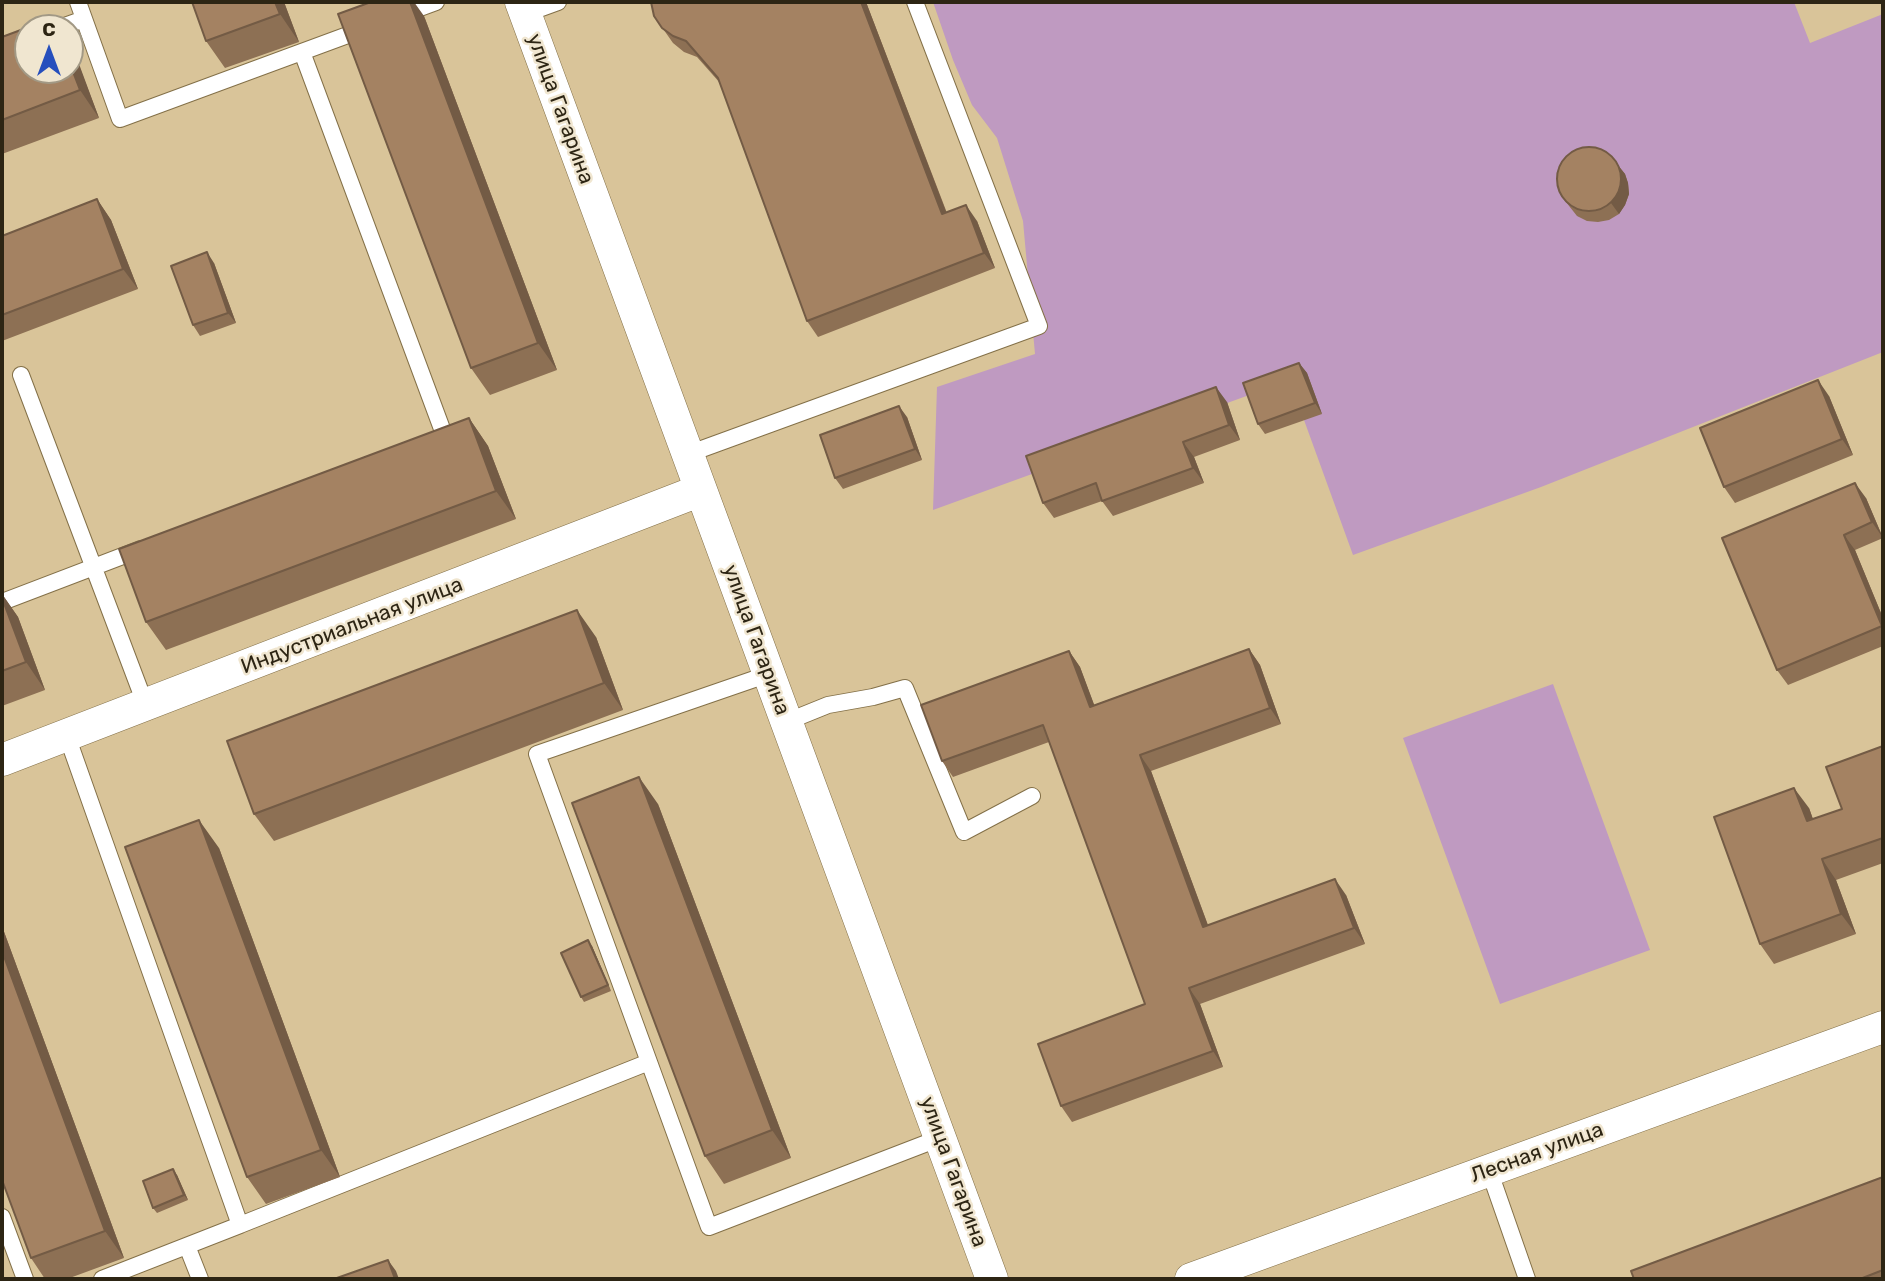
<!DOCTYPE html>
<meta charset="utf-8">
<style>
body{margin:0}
#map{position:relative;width:1885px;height:1281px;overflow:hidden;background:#d9c499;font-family:Rubik,sans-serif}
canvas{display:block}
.frame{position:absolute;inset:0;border:4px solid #2d2514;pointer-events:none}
.north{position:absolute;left:14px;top:14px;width:70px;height:70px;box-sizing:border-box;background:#f0e6d0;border:2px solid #a29985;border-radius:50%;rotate:0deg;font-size:19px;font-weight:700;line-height:28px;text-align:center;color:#2d2514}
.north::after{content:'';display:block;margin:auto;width:24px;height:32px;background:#264fbd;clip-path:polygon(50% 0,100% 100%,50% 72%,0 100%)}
</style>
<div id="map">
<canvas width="1885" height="1281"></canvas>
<div class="frame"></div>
<div class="north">С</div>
</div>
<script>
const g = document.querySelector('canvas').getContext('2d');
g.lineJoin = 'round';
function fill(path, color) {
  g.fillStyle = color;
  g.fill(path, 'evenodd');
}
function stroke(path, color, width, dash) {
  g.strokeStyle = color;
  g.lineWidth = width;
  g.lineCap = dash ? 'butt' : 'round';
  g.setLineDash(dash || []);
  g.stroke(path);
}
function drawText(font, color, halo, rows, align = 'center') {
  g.font = font + ' Rubik,sans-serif';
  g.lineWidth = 5;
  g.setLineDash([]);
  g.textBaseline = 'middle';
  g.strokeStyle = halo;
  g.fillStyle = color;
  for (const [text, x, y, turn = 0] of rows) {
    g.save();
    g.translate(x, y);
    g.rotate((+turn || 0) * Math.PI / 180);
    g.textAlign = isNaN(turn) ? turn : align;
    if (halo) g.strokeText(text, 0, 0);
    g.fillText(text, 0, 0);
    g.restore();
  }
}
const green = new Path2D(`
 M933,2H1794L1810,43L1883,14V352L1541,487L1353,555L1304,420L1307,374L933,510L937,387L1035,354L1023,221L997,138L972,105L953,60Z
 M1553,684L1650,950L1500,1004L1403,738Z`);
const service = new Path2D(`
 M78,2L120,119L364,29
 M525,14L558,2
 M398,16L436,2
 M59,28L84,19
 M302,52L445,437L435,440
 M21,375L146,706
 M688,454L1039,326L915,2
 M2,602L141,549
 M769,674L537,754L709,1227L940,1138
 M786,722L828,705L873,697L905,688L964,832L1032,796
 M67,736L240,1225L102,1279
 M1489,1170L1527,1279
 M2,1217L25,1279
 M240,1225L649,1062
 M187,1246L200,1279`);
const minor = new Path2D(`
 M521,2L992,1279
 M2,760L701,490
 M1191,1279L1883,1027`);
const wall = new Path2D(`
 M284,2L299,42L225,68L206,41Z
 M651,2H866L947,213L977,221L995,268L818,337L807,321L720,83L697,57L684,52L673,43L654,16Z
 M424,16L557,370L490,395L471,368Z
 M2,37L70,70V42L99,118L2,154Z
 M1617,164L1625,174L1628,183L1629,194L1625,205L1619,214L1609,220L1598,222L1587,221L1577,216L1562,197Z
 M97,199L111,220L138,289L2,341V236Z
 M214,263L236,323L200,336L193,325Z
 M1299,363L1307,373L1322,414L1265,434L1258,424Z
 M1829,396L1853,455L1735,503L1724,487Z
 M1227,402L1240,440L1194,457L1204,483L1113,516L1102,501L1054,518L1043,503Z
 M907,417L922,460L843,489L835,478Z
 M469,418L488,446L516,519L166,650L146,622Z
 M1866,498L1883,538L1855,550L1883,618V646L1788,685L1777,670L1722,538Z
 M2,594L18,617L45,690L2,706Z
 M596,637L623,710L274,841L254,814Z
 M1249,649L1260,665L1281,724L1151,771L1208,925L1346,895L1365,944L1200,1004L1223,1067L1072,1122L1061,1106L1145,1004L1049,742L953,777L942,761L1069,651L1080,667L1094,705Z
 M1883,746V863L1836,880L1856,934L1774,964L1760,944L1809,808L1813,819L1842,809Z
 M658,804L791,1158L724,1184L705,1156Z
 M219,848L340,1177L266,1204L247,1177Z
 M3,929L124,1258L67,1279H45L31,1258Z
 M592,946L611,991L584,1002L581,997Z
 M177,1175L188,1200L157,1213L153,1208Z
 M1883,1177V1279H1634Z`);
const shadedWall = new Path2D(`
 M275,2H284L299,42L280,14Z
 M410,2H414L424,16L557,370L538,343Z
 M861,2H866L953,230L942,214Z
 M70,42L72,45L99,118L80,90L70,64Z
 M1617,164L1625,174L1628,183L1629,194L1625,205L1619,214L1611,203Z
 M97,199L111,220L138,289L123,269Z
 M966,205L977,221L995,268L984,253Z
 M207,252L214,263L236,323L228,313Z
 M1299,363L1307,373L1322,414L1315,403Z
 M1818,380L1829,396L1853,455L1842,439Z
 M1216,387L1227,402L1240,440L1229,425Z
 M899,406L907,417L922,460L915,449Z
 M469,418L488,446L516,519L496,491Z
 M1183,442L1194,457L1204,483L1193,468Z
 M1855,483L1866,498L1883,538L1872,522Z
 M1844,535L1855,550L1883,618V628Z
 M2,594L18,617L45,690L26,662L2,598Z
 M577,610L596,637L623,710L604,683Z
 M1249,649L1260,665L1281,724L1270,708Z
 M1069,651L1080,667L1101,723L1090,707Z
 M1140,755L1151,771L1214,942L1203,927Z
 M639,777L658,804L791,1158L772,1130Z
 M1794,788L1809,808L1821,842L1807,821Z
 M199,820L219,848L340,1177L321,1150Z
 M1822,859L1836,880L1856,934L1841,914Z
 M1335,879L1346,895L1365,944L1354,928Z
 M2,928L3,929L124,1258L105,1231L2,951Z
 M588,940L592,946L611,991L608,985Z
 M1189,988L1200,1004L1223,1067L1213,1051Z
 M173,1169L177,1175L188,1200L184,1195Z
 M388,1260L396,1271L399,1279H395Z`);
const building = new Path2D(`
 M192,2H275L280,14L206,41Z
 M371,2H410L538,343L471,368L338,14Z
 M651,2H861L942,214L966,205L984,253L807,321L718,78L686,41L673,36L662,28L654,16Z
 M53,18L57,28H28V70H70V64L80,90L2,120V37Z
 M1557 179a32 32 0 1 1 64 0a32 32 0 1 1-64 0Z
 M97,199L123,269L2,315V236Z
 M207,252L228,313L193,325L171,266Z
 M1299,363L1315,403L1258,424L1243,383Z
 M1818,380L1842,439L1724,487L1700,428Z
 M1216,387L1229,425L1183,442L1193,468L1102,501L1096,483L1043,503L1026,456Z
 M899,406L915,449L835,478L820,435Z
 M469,418L496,491L146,622L119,549Z
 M1855,483L1872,522L1844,535L1882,626L1777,670L1722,538Z
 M2,598L26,662L2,671Z
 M577,610L604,683L254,814L227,741Z
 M1249,649L1270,708L1140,755L1203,927L1335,879L1354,928L1189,988L1213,1051L1061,1106L1038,1044L1145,1004L1043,725L942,761L921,705L1069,651L1090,707Z
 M1883,746V838L1822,859L1841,914L1760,944L1714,817L1794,788L1807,821L1842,809L1826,767Z
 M639,777L772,1130L705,1156L572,803Z
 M199,820L321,1150L247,1177L125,847Z
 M588,940L608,985L581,997L561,953Z
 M2,951L105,1231L31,1258L2,1180Z
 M173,1169L184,1195L153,1208L143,1181Z
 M1883,1177V1270L1860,1279H1634L1631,1271Z
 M388,1260L395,1279H334Z`);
const streetNames = [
 ["улица Гагарина",560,109,70],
 ["Индустриальная улица",352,626,-21],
 ["улица Гагарина",756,640,70],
 ["Лесная улица",1537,1153,-20],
 ["улица Гагарина",953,1172,70]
];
fill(green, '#bf9ac1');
stroke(service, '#837048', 18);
stroke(minor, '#837048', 33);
stroke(service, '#fff', 16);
stroke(minor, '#fff', 32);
fill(wall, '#8d7054');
fill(shadedWall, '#735b45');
fill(building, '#a48262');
stroke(building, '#735b45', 2);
drawText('21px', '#2d2514', '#f0e6d0', streetNames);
</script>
